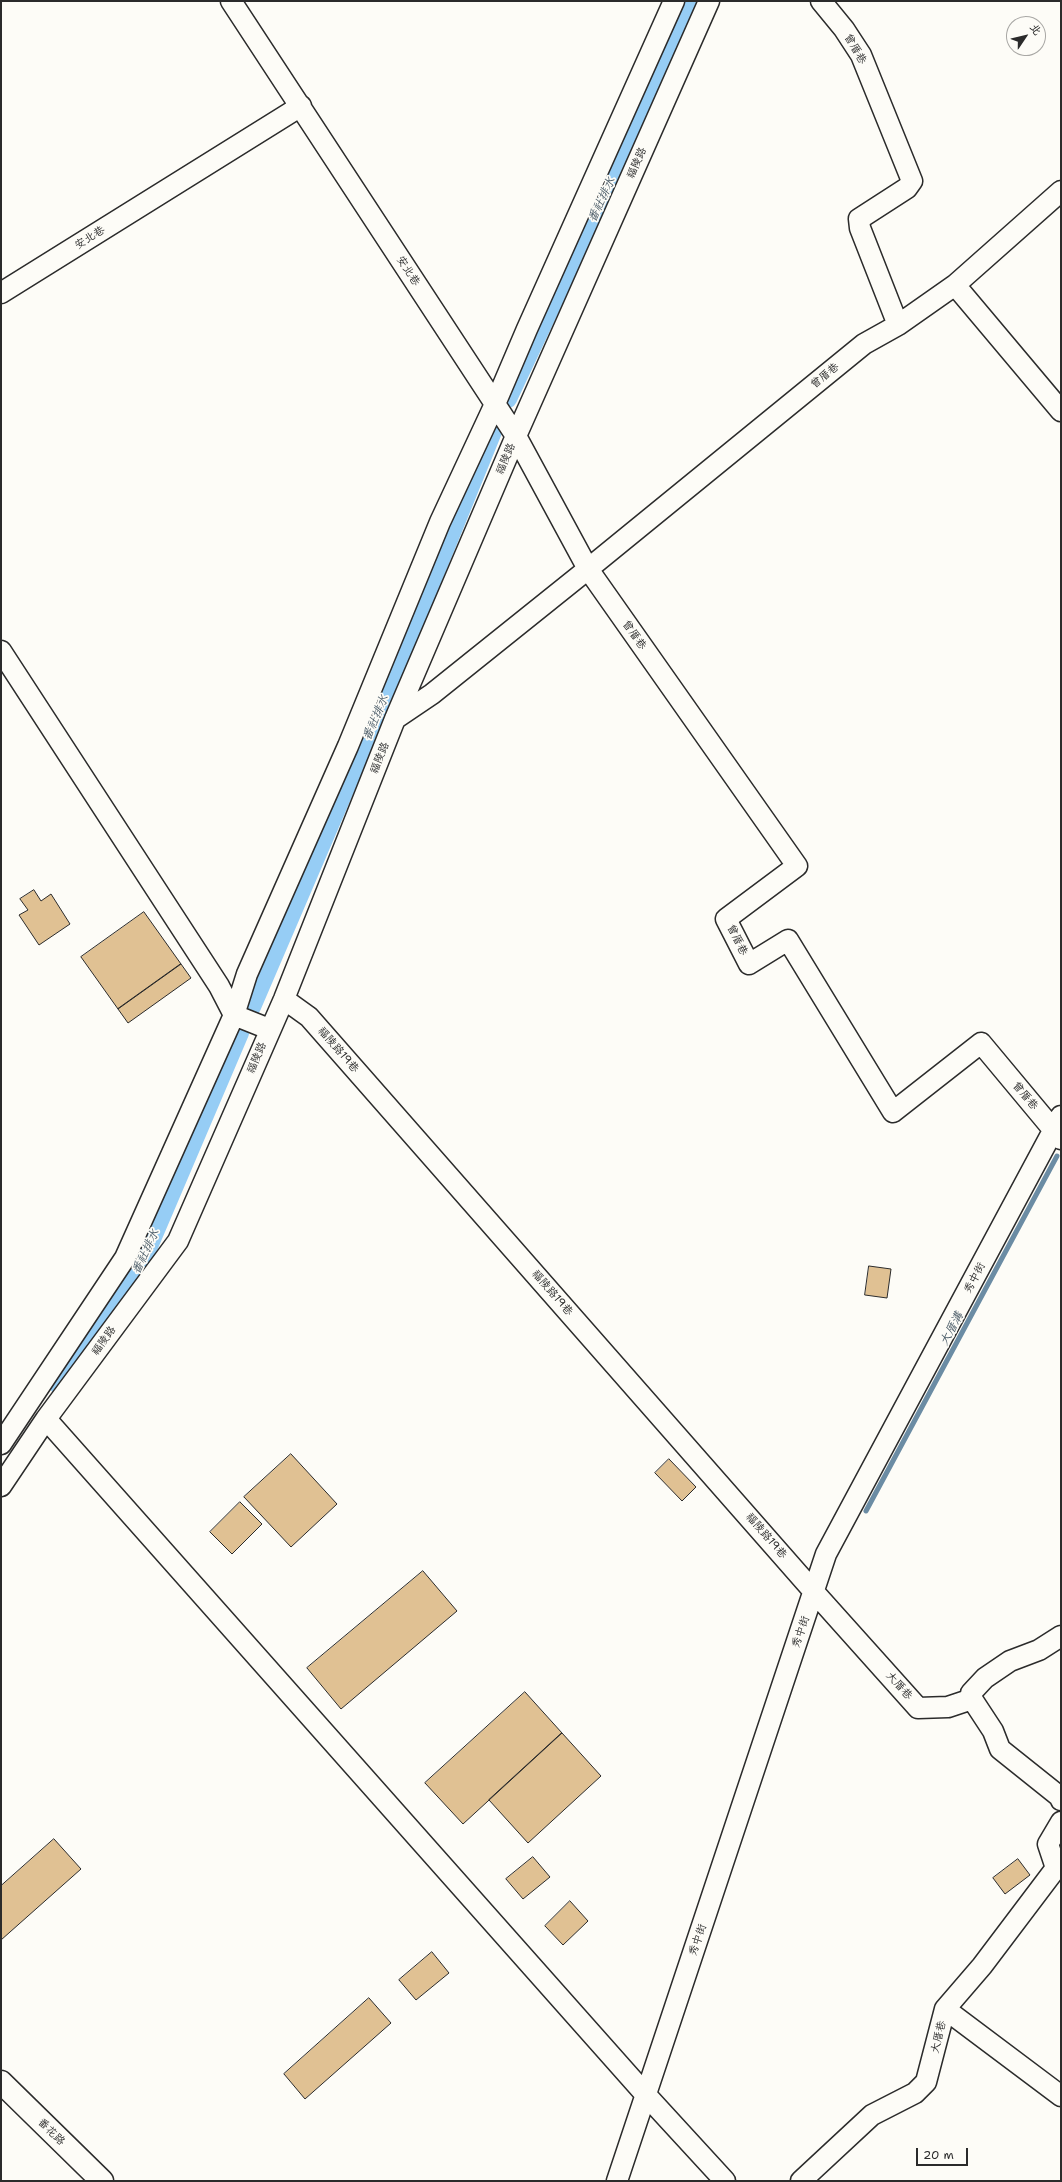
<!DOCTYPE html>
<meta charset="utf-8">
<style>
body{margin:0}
#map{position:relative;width:1062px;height:2182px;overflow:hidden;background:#fdfcf7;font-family:"Shantell Sans","LXGW WenKai TC",sans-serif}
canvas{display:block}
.frame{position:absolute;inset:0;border:2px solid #2b2b2b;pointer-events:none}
.north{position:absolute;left:1006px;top:16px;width:40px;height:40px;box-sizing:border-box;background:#fdfcf7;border:1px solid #a9a8a5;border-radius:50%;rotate:55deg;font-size:11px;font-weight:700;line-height:16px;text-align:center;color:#2b2b2b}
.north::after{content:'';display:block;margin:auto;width:14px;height:18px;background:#2b2b2b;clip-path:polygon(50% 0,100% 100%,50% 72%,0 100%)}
.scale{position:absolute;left:916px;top:2148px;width:52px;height:18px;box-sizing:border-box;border:2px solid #2b2b2b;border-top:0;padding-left:5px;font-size:12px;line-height:14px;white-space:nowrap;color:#2b2b2b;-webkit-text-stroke:3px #fdfcf7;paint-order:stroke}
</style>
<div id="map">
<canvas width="1062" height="2182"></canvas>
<div class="frame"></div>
<div class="north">北</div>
<div class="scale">20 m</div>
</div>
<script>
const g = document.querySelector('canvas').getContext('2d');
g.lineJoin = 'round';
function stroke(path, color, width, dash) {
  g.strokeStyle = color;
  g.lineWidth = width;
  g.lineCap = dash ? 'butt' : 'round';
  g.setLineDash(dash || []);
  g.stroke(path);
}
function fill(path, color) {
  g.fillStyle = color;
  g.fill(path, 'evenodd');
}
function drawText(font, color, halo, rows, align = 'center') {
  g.font = font + ' "Shantell Sans","LXGW WenKai TC",sans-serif';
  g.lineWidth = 3.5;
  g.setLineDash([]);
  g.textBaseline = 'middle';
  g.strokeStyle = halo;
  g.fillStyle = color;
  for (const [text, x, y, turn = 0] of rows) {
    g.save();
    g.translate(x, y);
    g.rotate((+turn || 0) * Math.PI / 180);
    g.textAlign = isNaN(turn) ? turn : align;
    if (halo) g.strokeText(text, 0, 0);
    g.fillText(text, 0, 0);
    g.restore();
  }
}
const stream = new Path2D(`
 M866,1511L1057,1156`);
const canal = new Path2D(`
 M508,399L695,1
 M252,1007L388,690L494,429
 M59,1386L139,1270L240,1033`);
const building = new Path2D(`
 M34,890L41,901L51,894L70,924L39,945L19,915L28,910L20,899Z
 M144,912L181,964L118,1009L81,957Z
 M181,964L191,978L128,1023L118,1009Z
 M869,1266L891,1269L887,1298L865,1295Z
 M291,1454L337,1504L291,1547L244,1497Z
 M669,1459L696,1487L682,1501L655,1473Z
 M240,1502L262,1524L232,1554L210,1532Z
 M423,1571L457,1611L341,1709L307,1668Z
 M525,1692L562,1733L463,1824L425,1783Z
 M562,1733L601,1776L528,1843L489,1800Z
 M54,1839L81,1869L1,1940V1886Z
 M533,1857L550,1877L523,1899L506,1879Z
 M1018,1859L1030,1875L1005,1894L993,1878Z
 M570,1901L588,1921L563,1945L545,1926Z
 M432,1952L449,1973L416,2000L399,1980Z
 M369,1998L391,2023L305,2099L284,2074Z`);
const minor = new Path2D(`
 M231,1L516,436L588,569L797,866L726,919L749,964L788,940L893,1112L981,1043L1061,1139
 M821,1L844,29L861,55L912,181L907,188L859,219L860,228L898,325
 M955,285L1061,411
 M1,293L301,106
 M1,651L219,986L234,1015L269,1029
 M395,719L432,694L588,569L864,344L898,325L955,285L1061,191
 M284,999L309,1017L815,1593L918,1708L948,1707L972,1699L993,1731L1000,1749L1060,1797L1061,1800
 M46,1419L646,2095L725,2181
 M1,1444L125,1258L234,1015L247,974L348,746L440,522L495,404L527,329L674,1
 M1,1486L46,1419L178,1241L284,999L395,719L516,436L709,1
 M972,1699L971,1693L985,1678L1010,1661L1039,1650L1061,1636
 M1061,1822L1048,1844L1056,1868H1061
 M945,2009L1061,2096
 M617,2181L826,1554L1061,1116
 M801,2181L872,2115L915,2093L926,2082L945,2009L982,1966L1056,1868`);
const major = new Path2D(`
 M1,2082L102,2181`);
const streetNames = [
 ["曾厝巷",855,49,60],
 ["福陵路",637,163,-66],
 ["安北巷",90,238,-32],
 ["安北巷",408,271,57],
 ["曾厝巷",825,376,-39],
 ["福陵路",506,459,-67],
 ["曾厝巷",634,635,55],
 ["福陵路",380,758,-68],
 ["曾厝巷",737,940,64],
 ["福陵路19巷",338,1050,49],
 ["福陵路",257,1058,-67],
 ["曾厝巷",1025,1096,50],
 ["秀中街",975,1278,-62],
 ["福陵路19巷",552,1293,49],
 ["福陵路",104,1341,-54],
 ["福陵路19巷",766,1536,49],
 ["秀中街",801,1632,-71],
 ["大厝巷",899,1686,48],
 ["秀中街",698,1940,-71],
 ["大厝巷",939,2037,-77],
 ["番花路",51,2132,44]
];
const waterNames = [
 ["番社排水",602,200,-65],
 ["番社排水",376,718,-67],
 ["番社排水",146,1252,-65],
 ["大厝溝",952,1329,-62]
];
stroke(stream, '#6b8ca4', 5);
stroke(canal, '#96cdf5', 18);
fill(building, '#e0c193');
stroke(building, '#2b2b2b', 1);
stroke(minor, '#2b2b2b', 23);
stroke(major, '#2b2b2b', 25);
stroke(minor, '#fdfcf7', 20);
stroke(major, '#fdfcf7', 22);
drawText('11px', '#2b2b2b', '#fdfcf7', streetNames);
drawText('italic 12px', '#4b5c68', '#fdfcf7', waterNames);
</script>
